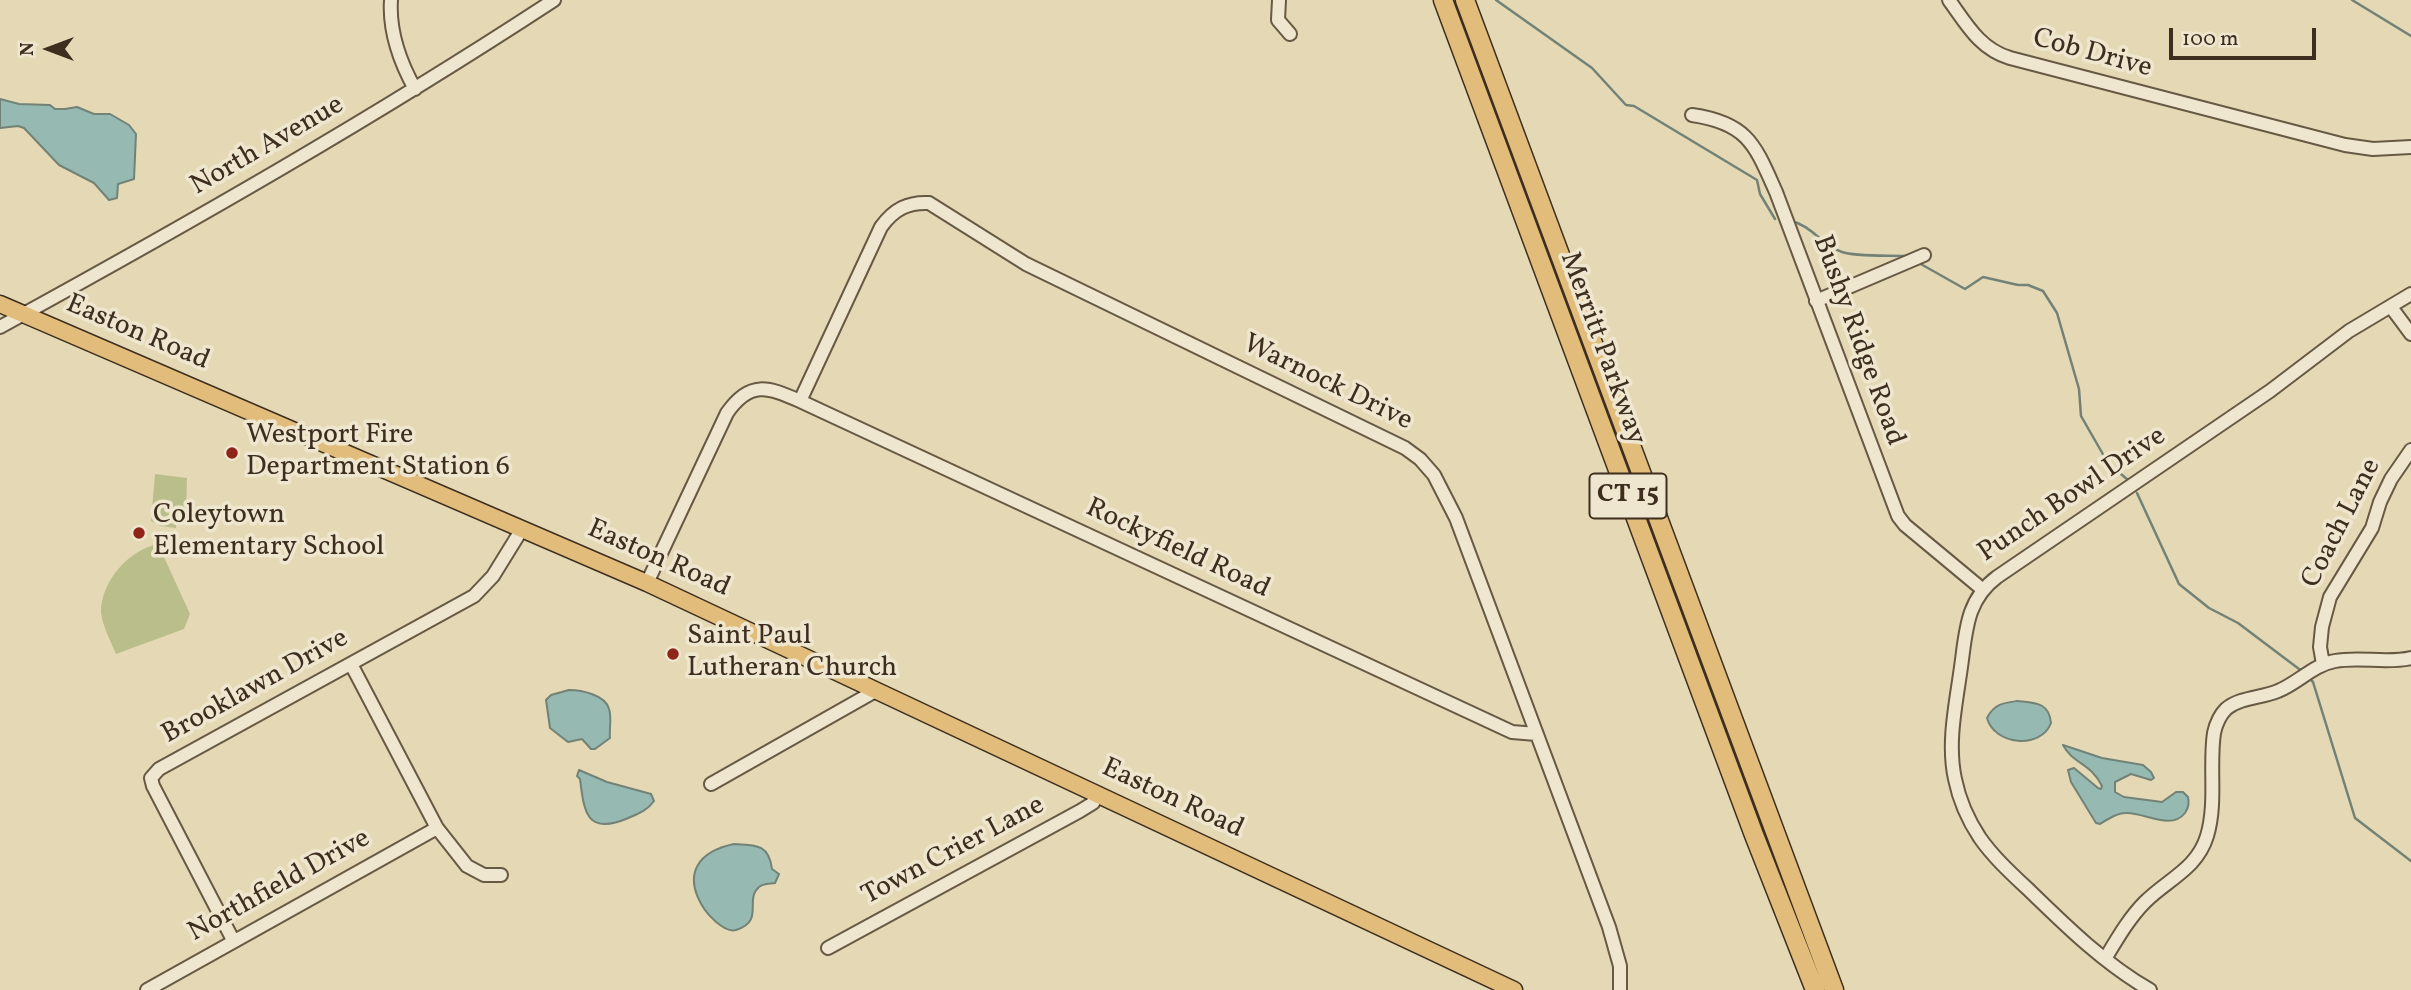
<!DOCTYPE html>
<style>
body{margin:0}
#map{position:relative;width:2411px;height:990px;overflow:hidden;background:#e5d9b5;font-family:Vollkorn,serif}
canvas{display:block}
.north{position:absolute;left:14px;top:14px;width:70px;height:70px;-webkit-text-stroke:5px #eee6cf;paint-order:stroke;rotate:270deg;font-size:19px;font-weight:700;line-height:28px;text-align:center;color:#3d2e1f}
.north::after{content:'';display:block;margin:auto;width:24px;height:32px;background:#3d2e1f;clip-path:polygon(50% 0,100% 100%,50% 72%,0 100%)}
.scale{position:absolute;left:2169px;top:28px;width:147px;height:32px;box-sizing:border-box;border:4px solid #3d2e1f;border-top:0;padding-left:9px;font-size:21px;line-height:24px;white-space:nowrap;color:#3d2e1f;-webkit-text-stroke:5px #eee6cf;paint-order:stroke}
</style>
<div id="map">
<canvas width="2411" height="990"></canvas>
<div class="north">N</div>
<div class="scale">100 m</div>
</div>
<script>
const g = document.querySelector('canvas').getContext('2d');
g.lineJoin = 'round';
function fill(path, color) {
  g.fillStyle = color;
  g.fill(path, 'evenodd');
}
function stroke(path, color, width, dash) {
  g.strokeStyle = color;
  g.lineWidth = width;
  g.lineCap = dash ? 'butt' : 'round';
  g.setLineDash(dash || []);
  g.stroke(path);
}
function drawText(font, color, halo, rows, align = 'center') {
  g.font = font + ' Vollkorn,serif';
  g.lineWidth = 7;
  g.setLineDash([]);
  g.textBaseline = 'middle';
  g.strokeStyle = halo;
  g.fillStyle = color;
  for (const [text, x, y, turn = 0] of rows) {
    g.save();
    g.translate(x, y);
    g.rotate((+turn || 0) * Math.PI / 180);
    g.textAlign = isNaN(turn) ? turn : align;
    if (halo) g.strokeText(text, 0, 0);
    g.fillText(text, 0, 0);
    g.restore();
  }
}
const green = new Path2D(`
 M155,474L187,478L186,512L183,516H177L176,528L161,526L151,521Z
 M158,544L190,614L184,629L116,654C111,642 102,625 101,612C101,582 128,550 158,544Z`);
const water = new Path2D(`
 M0,99L19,104L50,105L55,109H65L77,107L94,114H110L129,125L136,134L134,179L118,184L117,198L109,200L94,183L59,165L24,128L18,126L0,128Z
 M569,690C581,690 606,695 609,709C612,717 609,729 610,738L595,749H591L582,739L568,742L550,728L546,700L551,695Z
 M2017,701C2035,703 2049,702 2051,723C2041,750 1994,745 1987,718C1994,704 2003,703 2017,701Z
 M2063,745L2102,758L2143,765L2151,772L2154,778L2151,780L2131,774L2115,782V792L2124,797L2162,802L2176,792H2183L2188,797C2189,803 2189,807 2185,813C2171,831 2144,812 2126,813C2117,813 2108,819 2100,824L2096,823L2071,782L2068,770L2074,768L2098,788L2101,789L2102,786C2091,763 2073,764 2063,745Z
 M579,770L607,782L651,794L654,801C647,811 637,814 626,819C586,835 584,811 580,779L577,776Z
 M734,844C756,845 769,844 772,869L779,874L775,883C770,884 764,883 759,887C744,900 765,921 736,930C715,936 654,861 734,844Z`);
const stream = new Path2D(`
 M1496,0L1592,68L1626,105L1634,106L1757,180L1760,194L1775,219
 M2352,0L2411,36
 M1791,221C1811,225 1822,245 1842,252C1855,257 1891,255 1907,256
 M1919,263L1965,289L1983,277L2018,285H2028L2043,291L2057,313L2079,389L2081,416L2108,463L2128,480
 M2137,493L2179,584L2209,608L2238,623L2303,672
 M2310,679L2313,682L2355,818L2411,861`);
const minor = new Path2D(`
 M391,0C389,30 400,62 415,89
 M1279,0L1278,20L1290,34
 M1949,0C1967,25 1980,49 2010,58L2345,145L2373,149L2411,147
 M1692,115C1748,123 1755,145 1776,192L1898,516L1905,525L1982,589
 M1816,301L1924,255
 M2391,307L2411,334
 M0,327C188,224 374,118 554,0
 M800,401L881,227C894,209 908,202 929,203L1026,264L1405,448L1420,459L1434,475L1456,518L1609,927L1620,966V990
 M647,583L727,413C750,380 768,387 800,401L1512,732L1536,734
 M351,664L437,828L467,866L484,875H501
 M2323,664L2320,647L2322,627L2330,597L2372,528L2380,502L2391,479L2411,450
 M711,784L877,690
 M233,940L153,786L151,778L159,769L474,596L493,576L522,529
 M828,948L1080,811L1093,803L1099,794
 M2105,959C2117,939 2129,918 2145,902C2168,879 2197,869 2207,836C2217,803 2209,766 2214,733C2216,724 2219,716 2226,709C2240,697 2262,698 2278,691C2298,683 2313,665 2335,661C2360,656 2386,664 2411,658
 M147,990L437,828
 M2150,990C2105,964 2068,928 2031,892C2013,875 1994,858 1980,838C1968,820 1959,799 1955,779C1947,743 1956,704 1961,667C1966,632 1966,600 1997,577L2270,391L2349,331L2411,294`);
const major = new Path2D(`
 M0,304L647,583L1514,990`);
const highway = new Path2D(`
 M1443,0L1754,835L1815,990
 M1465,0L1834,990`);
const markers = [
 [232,453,7,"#8f2418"],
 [139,533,7,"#8f2418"],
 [673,654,7,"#8f2418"]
];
const shields = [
 [1628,496,77]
];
const shieldNames = [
 ["CT 15",1628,496]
];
const streetNames = [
 ["Cob Drive",2092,55,15],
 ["North Avenue",268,147,-30],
 ["Easton Road",137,334,23],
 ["Bushy Ridge Road",1857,341,70],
 ["Merritt Parkway",1601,349,70],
 ["Warnock Drive",1327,384,26],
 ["Punch Bowl Drive",2073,496,-34],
 ["Coach Lane",2343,524,-63],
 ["Rockyfield Road",1177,550,25],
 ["Easton Road",658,560,24],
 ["Brooklawn Drive",256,688,-29],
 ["Easton Road",1172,800,25],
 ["Town Crier Lane",954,852,-28],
 ["Northfield Drive",280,887,-29]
];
const poiNames = [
 ["Westport Fire",246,437],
 ["Department Station 6",246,469],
 ["Coleytown",153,517],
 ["Elementary School",153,549],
 ["Saint Paul",687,638],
 ["Lutheran Church",687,670]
];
fill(green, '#babe8a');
fill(water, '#96bab1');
stroke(water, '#728277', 2);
stroke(stream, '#728277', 2.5);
stroke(minor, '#675944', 16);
stroke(major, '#3d2e1f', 19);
stroke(highway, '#3d2e1f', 21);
stroke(minor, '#eee6cf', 12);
stroke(major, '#e2bc7a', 16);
stroke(highway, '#e2bc7a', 18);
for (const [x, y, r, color] of markers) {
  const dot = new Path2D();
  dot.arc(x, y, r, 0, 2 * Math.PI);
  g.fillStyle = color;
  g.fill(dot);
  stroke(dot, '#eee6cf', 2.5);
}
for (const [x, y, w] of shields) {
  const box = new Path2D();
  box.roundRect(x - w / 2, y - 22.5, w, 45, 5);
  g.fillStyle = '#eee6cf';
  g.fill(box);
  stroke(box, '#3d2e1f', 2);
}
drawText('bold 26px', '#3d2e1f', null, shieldNames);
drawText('28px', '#3d2e1f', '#eee6cf', streetNames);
drawText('28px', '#3d2e1f', '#eee6cf', poiNames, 'left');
</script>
